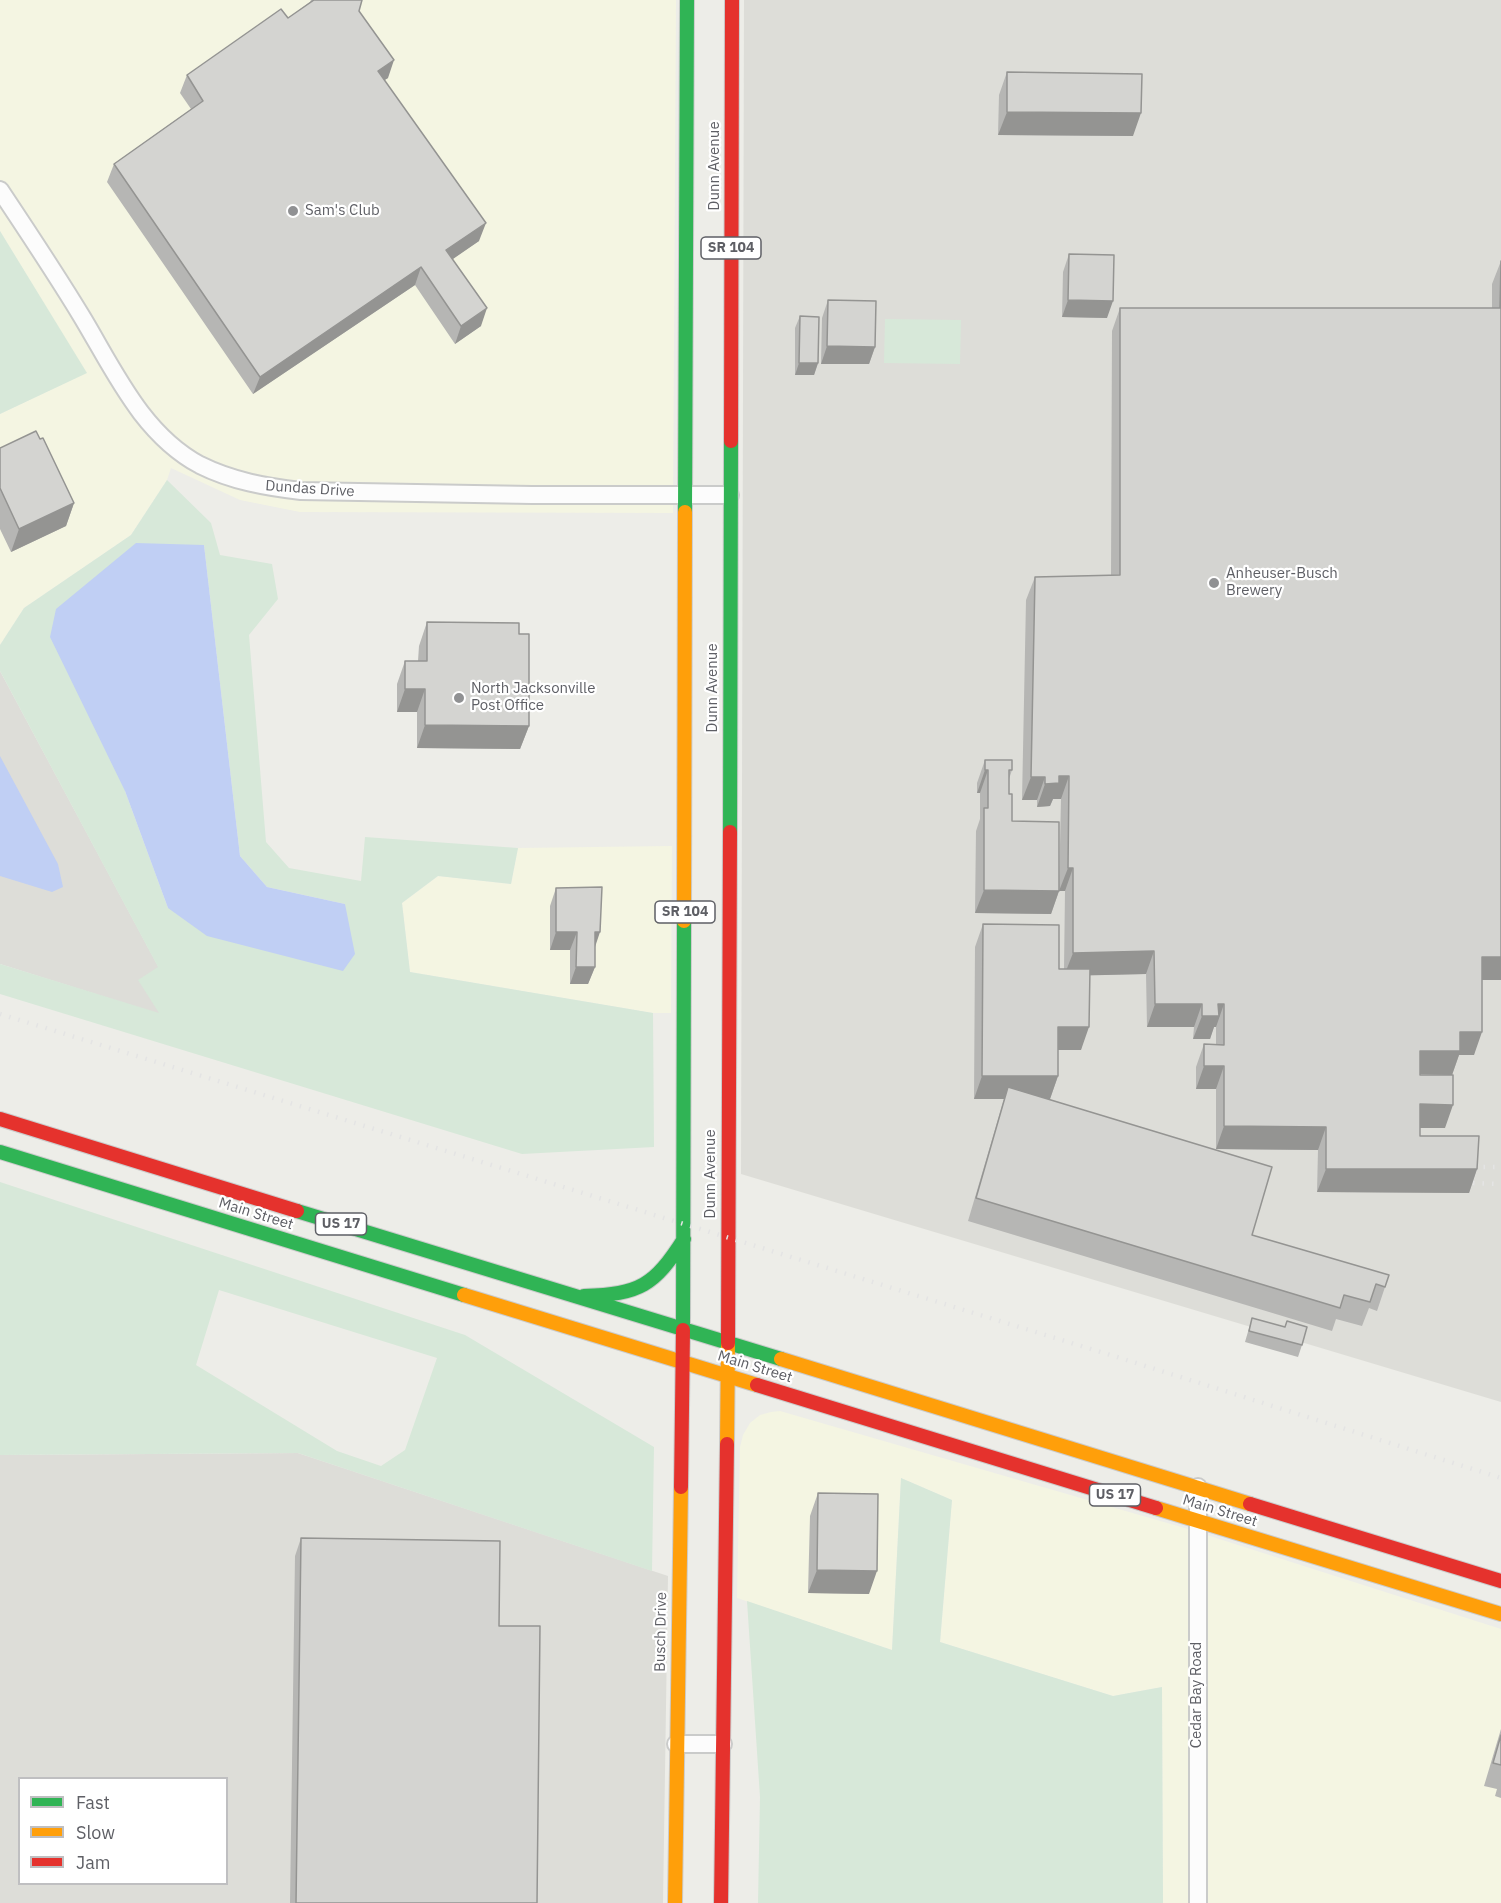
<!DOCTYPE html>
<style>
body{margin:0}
#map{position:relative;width:1501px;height:1903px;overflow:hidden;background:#edede8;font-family:"IBM Plex Sans",sans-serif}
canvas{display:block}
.legend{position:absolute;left:18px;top:1777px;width:210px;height:108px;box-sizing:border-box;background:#fff;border:2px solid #bfbfc1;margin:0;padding:8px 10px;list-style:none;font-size:18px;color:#5e5f65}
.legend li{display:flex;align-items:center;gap:12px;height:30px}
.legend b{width:30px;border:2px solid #bfbfc1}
</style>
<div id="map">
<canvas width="1501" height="1903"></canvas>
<ul class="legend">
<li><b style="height:8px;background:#30b455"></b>Fast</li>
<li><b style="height:8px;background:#ff9f0a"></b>Slow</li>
<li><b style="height:8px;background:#e5322d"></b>Jam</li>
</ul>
</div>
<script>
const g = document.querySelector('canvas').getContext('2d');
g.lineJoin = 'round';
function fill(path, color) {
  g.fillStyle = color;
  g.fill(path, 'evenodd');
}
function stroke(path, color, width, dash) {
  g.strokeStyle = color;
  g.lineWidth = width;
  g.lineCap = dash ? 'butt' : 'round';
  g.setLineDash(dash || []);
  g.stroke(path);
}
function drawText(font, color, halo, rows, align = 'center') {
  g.font = font + ' "IBM Plex Sans",sans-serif';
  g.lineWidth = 4.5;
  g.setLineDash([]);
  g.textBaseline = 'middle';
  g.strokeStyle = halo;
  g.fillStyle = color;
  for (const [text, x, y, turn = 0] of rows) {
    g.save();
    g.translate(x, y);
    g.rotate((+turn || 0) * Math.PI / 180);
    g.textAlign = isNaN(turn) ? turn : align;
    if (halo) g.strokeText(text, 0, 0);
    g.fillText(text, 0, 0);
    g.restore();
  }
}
const commercial = new Path2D(`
 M0,0H676L673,513L300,512L240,500L171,468L167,480L131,535L24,608L0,645V414L86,373L0,231Z
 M672,846L671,1013H653L410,972L402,903L438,876L511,884L518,848Z
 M780,1411L1188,1529L1501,1629V1903H1163L1162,1687L1113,1696L940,1642L952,1500L901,1478L892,1650L737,1598L740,1447L743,1435L750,1423L760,1415L771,1412Z`);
const industrial = new Path2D(`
 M744,0H1501V1402L741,1174Z
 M0,671L159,968V1014L0,964Z
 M298,1453L668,1576L663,1903H0V1455ZM20,1778H226V1884H20Z`);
const green = new Path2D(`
 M0,231L87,373L0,414Z
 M885,319L961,320L960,364L884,363Z
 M167,480L211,523L220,555L272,564L278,599L249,635L266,842L289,868L361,881L365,837L518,848L511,884L438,876L402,903L410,972L653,1013L654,1147L522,1154L0,994V964L159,1013L138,980L158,967L0,671V645L24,608L131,535ZM204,545L240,856L267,887L345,904L168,908L125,791Z
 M0,1182L465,1335L654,1447L652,1571L298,1453L0,1455ZM219,1290L437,1358L405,1450L381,1466L337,1451L196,1365Z
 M901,1478L952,1500L940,1642L1113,1696L1162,1687L1163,1903H758L760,1797L747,1601L892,1650Z`);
const water = new Path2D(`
 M136,543L204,545L240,856L267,887L345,904L355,954L343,971L207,936L168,908L125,791L50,637L56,609Z
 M0,756L58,864L63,887L52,892L0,876Z`);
const street = new Path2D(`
 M0,190C28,232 56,274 82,317C114,370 142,434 200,465C232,481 266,487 301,491L532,495H730
 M676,1744H723
 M1198,1903V1487`);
const fast = new Path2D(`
 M685,512L687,0
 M730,832L731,441
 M0,1152L464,1295
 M297,1211L781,1359
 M584,1296C640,1294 654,1286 684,1239
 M683,1330L684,921`);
const slow = new Path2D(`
 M684,921L685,512
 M464,1295L757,1385
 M781,1359L1250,1504
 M727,1444L728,1343
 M1156,1508L1501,1614
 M675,1903L681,1487`);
const jam = new Path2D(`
 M731,441L732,0
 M0,1119L297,1211
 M728,1343L730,832
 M757,1385L1156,1508
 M681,1487L683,1330
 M1250,1504L1501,1581
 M721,1903L727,1444`);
const rail = new Path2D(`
 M0,1014L1117,1357L1501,1478
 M1474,1167H1501
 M1473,1183L1501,1184`);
const wall = new Path2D(`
 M311,0H362L359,11L388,78L384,80L479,241L452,259L481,326L455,344L415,285L253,394L107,182L114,164L191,109L180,93L187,75L288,18L310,2Z
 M1007,72L1133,136L998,135L999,95Z
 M1069,254L1107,318L1062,317L1063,272Z
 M1501,261V980H1482L1474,1055H1459L1452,1075L1420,1074L1445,1128H1420V1136L1477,1169L1469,1193L1317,1192L1318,1150L1216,1149V1089H1196V1067L1204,1044L1216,1045V1027H1214L1210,1039H1193L1194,1027H1147L1146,974L1090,975L1081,1050H1058V1076L1050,1099H1048L1252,1235L1385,1287L1377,1311L1369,1308L1362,1326L1336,1319L1332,1331L968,1221L1004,1099H974L975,947L983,924L1059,969H1064L1065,891H1059L1061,799H1053L1050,806L1037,807V800H1022L1026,600L1035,577L1111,575L1112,331L1120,308H1492V284Z
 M828,300L875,347L869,364H821L822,318Z
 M800,316L818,363L814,375H795V328Z
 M0,448L74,503L66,526L11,552L0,529Z
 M427,622L519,634L529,726L520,749L417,748V712H397V684L405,661H418L419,646Z
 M985,760L1012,770L1009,779V794L1012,821L1059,891L1051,914L975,913L976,831L980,819V793H977V783Z
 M556,888L595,946V967L588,984H570V950H550V906Z
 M1252,1318L1285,1327L1287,1321L1302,1345L1298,1357L1245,1342Z
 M818,1493L869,1594L808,1593L810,1516Z
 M301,1538L537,1903H290L295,1556Z
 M1501,1729V1798L1495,1796L1497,1789L1484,1786Z`);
const shadedWall = new Path2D(`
 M394,60L388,78L372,88L378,71Z
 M1007,112L1141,113L1133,136L998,135Z
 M486,223L479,241L440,268L446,250Z
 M421,267L415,285L253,394L260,377Z
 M1068,300L1113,301L1107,318L1062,317Z
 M487,308L481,326L455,344L461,326Z
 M827,346L875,347L869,364H821Z
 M799,363H818L814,375H795Z
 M74,503L66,526L11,552L19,529Z
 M405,689H425L417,712H397Z
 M425,725L529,726L520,749L417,748Z
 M985,770H988L980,793H977Z
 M1059,776H1069L1061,799H1053L1050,806L1037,807L1045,784Z
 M1031,777H1045L1037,800H1022Z
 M1068,868H1073L1065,891H1059Z
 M984,890L1059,891L1051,914L975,913Z
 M556,932H577L570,950H550Z
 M595,932H600L594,950Z
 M1154,951L1146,974L1064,976L1073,953Z
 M1482,957H1501V980H1473Z
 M576,967H595L588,984H570Z
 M1155,1004H1202L1194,1027H1147Z
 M1218,1004H1224L1216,1027H1214L1210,1039H1193L1202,1016Z
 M1058,1027H1089L1081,1050H1050Z
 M1460,1032H1482L1474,1055H1459L1452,1075L1412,1074L1420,1051Z
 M1204,1066H1224L1216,1089H1196Z
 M982,1076H1058L1050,1099H1004L1008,1087L1004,1099H974Z
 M1420,1104L1453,1105L1445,1128H1412Z
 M1224,1126L1326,1127L1318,1150L1216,1149Z
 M1326,1169H1477L1469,1193L1317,1192Z
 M817,1570L877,1571L869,1594L808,1593Z`);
const building = new Path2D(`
 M314,0H362L359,11L394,60L378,71L486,223L446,250L487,308L461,326L421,267L260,377L114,164L203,101L187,75L281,9L288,18Z
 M1007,72L1142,74L1141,113L1007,112Z
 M1069,254L1114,255L1113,301L1068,300Z
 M1501,261V957H1482V1032H1460V1051H1420V1075H1453V1105L1420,1104V1136H1479L1477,1169H1326V1127L1224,1126V1066H1204V1044L1224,1045V1004H1218L1219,1016H1202V1004H1155L1154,951L1073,953V868H1068L1069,776H1059V783L1045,784V777H1031L1035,577L1120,575V308H1500Z
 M828,300L876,301L875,347L827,346Z
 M800,316L819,317L818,363H799Z
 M36,431L40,439L43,438L74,503L19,529L0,488V448Z
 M427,622L519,623V634H529V726L425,725V689H405V661H427Z
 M985,760H1012V770H1009V794H1012V821L1059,822V891L984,890V808H988V770H985Z
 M602,887L600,932H595V967H576L577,932H556V888Z
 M983,924L1059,925V969H1090L1089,1027H1058V1076H982Z
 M1008,1087L1272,1167L1252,1235L1389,1275L1385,1287L1376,1284L1370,1302L1344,1295L1340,1308L976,1198Z
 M1252,1318L1285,1327L1287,1321L1307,1327L1302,1345L1249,1331Z
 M818,1493L878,1494L877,1571L817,1570Z
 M301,1538L500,1541L499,1626H540L537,1903H296Z
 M1501,1735V1765L1493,1763Z`);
const markers = [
 [293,211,6,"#909193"],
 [1214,583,6,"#909193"],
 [459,698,6,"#909193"]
];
const shields = [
 [731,248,60],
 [685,912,60],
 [341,1224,51],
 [1115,1495,51]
];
const shieldNames = [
 ["SR 104",731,248],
 ["SR 104",685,912],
 ["US 17",341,1224],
 ["US 17",1115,1495]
];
const streetNames = [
 ["Dunn Avenue",715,166,-90],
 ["Dundas Drive",310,489,4],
 ["Dunn Avenue",713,688,-90],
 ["Dunn Avenue",711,1174,-90],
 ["Main Street",256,1214,17],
 ["Main Street",755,1367,17],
 ["Main Street",1220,1511,17],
 ["Busch Drive",661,1632,-89],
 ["Cedar Bay Road",1197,1695,-90]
];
const poiNames = [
 ["Sam's Club",305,211],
 ["Anheuser-Busch",1226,574],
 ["Brewery",1226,591],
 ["North Jacksonville",471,689],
 ["Post Office",471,706]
];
fill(commercial, '#f4f5e2');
fill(industrial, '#ddddd8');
fill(green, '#d7e8d9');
fill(water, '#c0cff4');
stroke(street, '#cacbca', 20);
stroke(fast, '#cbcbcb', 16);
stroke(slow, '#cbcbcb', 16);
stroke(jam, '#cbcbcb', 16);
stroke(street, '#fcfcfc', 16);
stroke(fast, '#30b455', 14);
stroke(slow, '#ff9f0a', 14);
stroke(jam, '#e5322d', 14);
stroke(rail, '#e4e4e4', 4.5, [1.5, 8]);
fill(wall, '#b6b6b4');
fill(shadedWall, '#949492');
fill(building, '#d4d4d1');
stroke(building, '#949492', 1.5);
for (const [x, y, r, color] of markers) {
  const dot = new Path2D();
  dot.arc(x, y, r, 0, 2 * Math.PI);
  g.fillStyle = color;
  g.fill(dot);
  stroke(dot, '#fff', 2);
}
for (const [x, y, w] of shields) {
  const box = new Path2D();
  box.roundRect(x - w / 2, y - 11, w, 22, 4.5);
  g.fillStyle = '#fff';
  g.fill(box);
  stroke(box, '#5e5f65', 1.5);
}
drawText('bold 14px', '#5e5f65', null, shieldNames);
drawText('15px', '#5e5f65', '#fff', streetNames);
drawText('15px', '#5e5f65', '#fff', poiNames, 'left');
</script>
